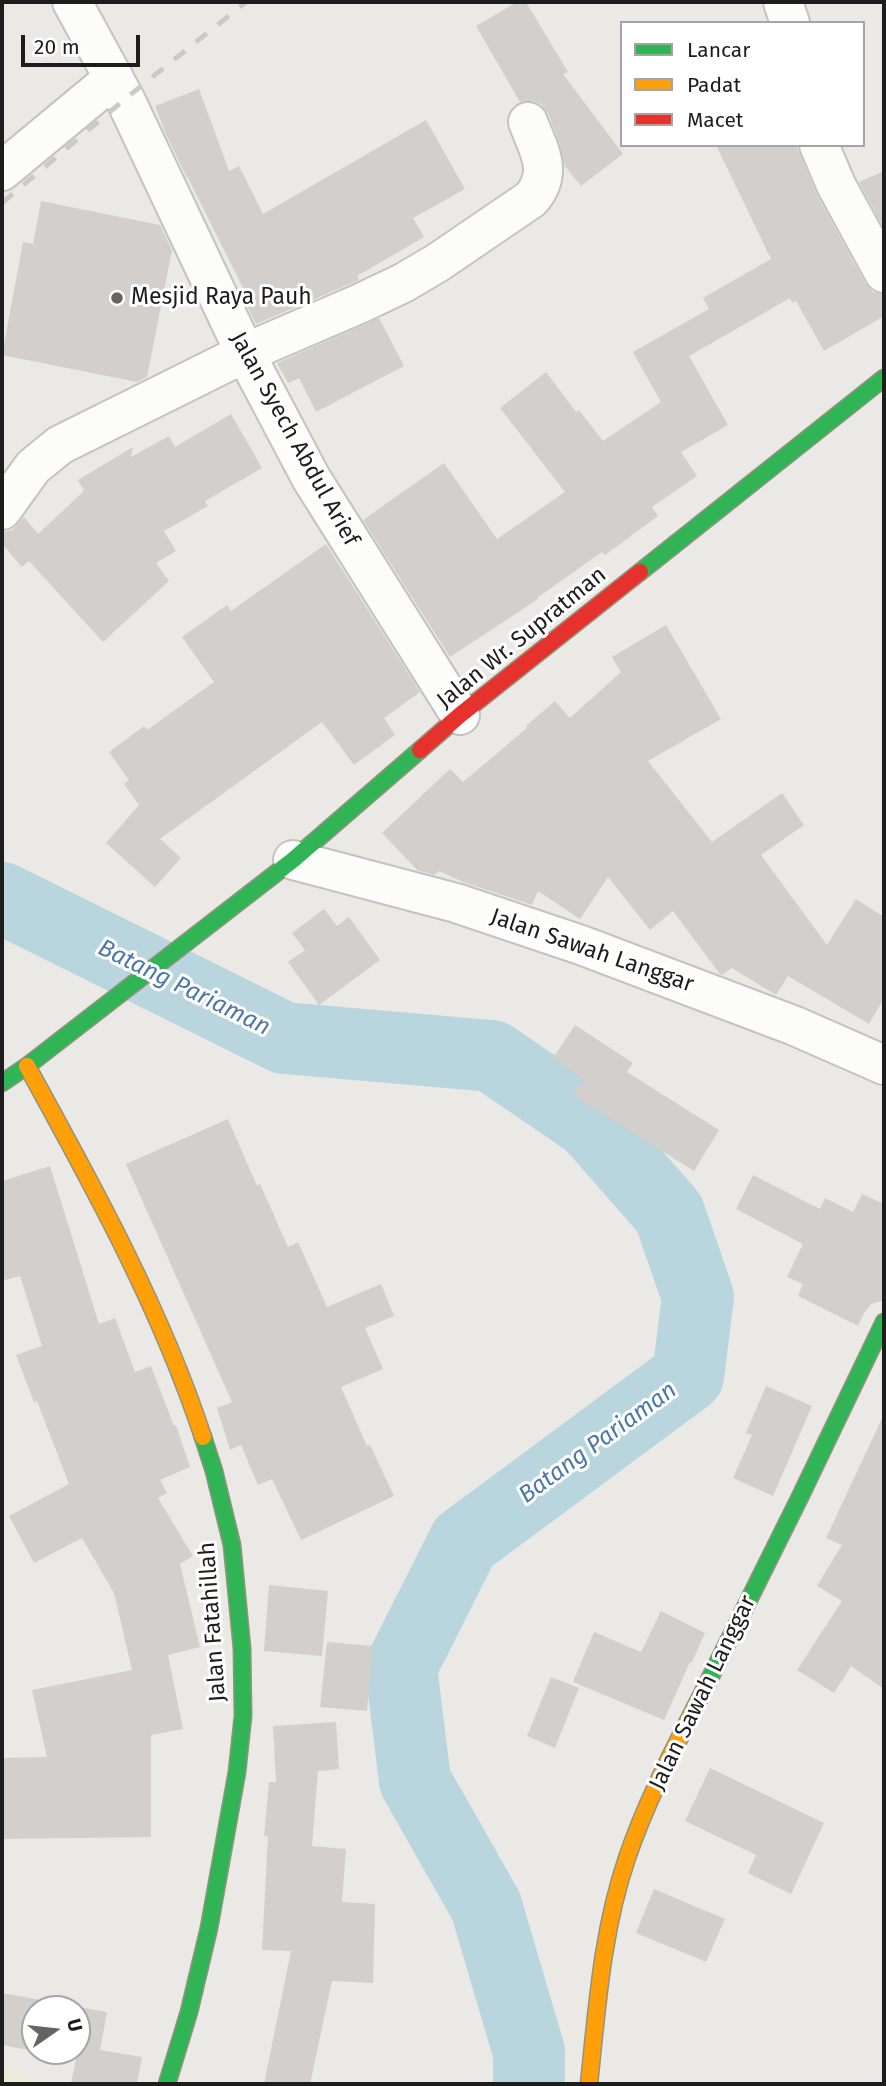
<!DOCTYPE html>
<style>
body{margin:0}
#map{position:relative;width:886px;height:2086px;overflow:hidden;background:#ebe9e6;font-family:"Fira Sans",sans-serif}
canvas{display:block}
.frame{position:absolute;inset:0;border:4px solid #1d1d1d;pointer-events:none}
.legend{position:absolute;left:620px;top:21px;width:245px;height:126px;box-sizing:border-box;background:#fff;border:2px solid #a5a5a5;margin:0;padding:9px 12px;list-style:none;font-size:21px;color:#1d1d1d}
.legend li{display:flex;align-items:center;gap:14px;height:35px}
.legend b{width:35px;border:2px solid #a5a5a5}
.north{position:absolute;left:21px;top:1995px;width:70px;height:70px;box-sizing:border-box;background:#fff;border:2px solid #a5a5a5;border-radius:50%;rotate:76deg;font-size:19px;font-weight:700;line-height:28px;text-align:center;color:#1d1d1d}
.north::after{content:'';display:block;margin:auto;width:24px;height:32px;background:#656463;clip-path:polygon(50% 0,100% 100%,50% 72%,0 100%)}
.scale{position:absolute;left:21px;top:35px;width:119px;height:32px;box-sizing:border-box;border:4px solid #1d1d1d;border-top:0;padding-left:9px;font-size:21px;line-height:24px;white-space:nowrap;color:#1d1d1d;-webkit-text-stroke:5px #fff;paint-order:stroke}
</style>
<div id="map">
<canvas width="886" height="2086"></canvas>
<div class="frame"></div>
<ul class="legend">
<li><b style="height:9px;background:#30b455"></b>Lancar</li>
<li><b style="height:9px;background:#ff9f0a"></b>Padat</li>
<li><b style="height:9px;background:#e5322d"></b>Macet</li>
</ul>
<div class="north">U</div>
<div class="scale">20 m</div>
</div>
<script>
const g = document.querySelector('canvas').getContext('2d');
g.lineJoin = 'round';
function fill(path, color) {
  g.fillStyle = color;
  g.fill(path, 'evenodd');
}
function stroke(path, color, width, dash) {
  g.strokeStyle = color;
  g.lineWidth = width;
  g.lineCap = dash ? 'butt' : 'round';
  g.setLineDash(dash || []);
  g.stroke(path);
}
function drawText(font, color, halo, rows, align = 'center') {
  g.font = font + ' "Fira Sans",sans-serif';
  g.lineWidth = 6;
  g.setLineDash([]);
  g.textBaseline = 'middle';
  g.strokeStyle = halo;
  g.fillStyle = color;
  for (const [text, x, y, turn = 0] of rows) {
    g.save();
    g.translate(x, y);
    g.rotate((+turn || 0) * Math.PI / 180);
    g.textAlign = isNaN(turn) ? turn : align;
    if (halo) g.strokeText(text, 0, 0);
    g.fillText(text, 0, 0);
    g.restore();
  }
}
const farmland = new Path2D(`
 M2,2066L52,2084H2Z`);
const river = new Path2D(`
 M2,898L284,1038L492,1056L590,1123L669,1213L698,1297L688,1376L464,1542L401,1667L415,1781L486,1906L529,2052V2084`);
const building = new Path2D(`
 M517,2H526L568,72L563,74L623,154L581,186L564,165L560,145L548,113L541,104L532,101L520,102L476,26Z
 M199,89L229,171L239,166L263,214L426,120L465,189L413,218L424,237L357,276L359,280L256,324L239,290L243,288L187,176V178L165,132L155,106Z
 M716,145H796L817,195L865,283L873,292L884,295V316L824,351L796,301L792,303L790,298L689,356L728,425L681,452L697,476L652,507L658,516L605,555L602,552L537,598L538,599L450,657L363,520L444,463L497,539L565,492L500,408L546,372L576,412L579,410L603,441L661,402L633,352L709,309L703,298L771,259Z
 M884,171V228L859,182Z
 M41,201L160,225L172,250L147,377L137,382L2,355L23,242L33,244Z
 M379,318L404,366L316,412L299,378L288,383L277,363Z
 M231,414L262,468L205,501L208,506L164,531L176,551L156,563L169,581L103,642L29,561L22,567L2,544V532L12,530L24,517L38,534L84,491L78,480L133,447L131,457L169,436L175,447Z
 M326,544L420,692L384,718L395,735L354,765L322,722L160,839L181,858L155,887L106,843L139,805L124,784L129,780L109,752L144,726L147,730L214,682L182,637L227,605L231,611Z
 M666,625L721,719L648,761L712,842L782,793L804,825L761,855L827,945L856,899L884,917V998L869,1024L788,976L776,995L732,968L722,975L720,974L673,911L650,930L608,877L580,919L538,891L532,905L463,882L439,871L434,875L417,870L382,833L450,769L463,782L527,728L526,726L555,701L570,718L621,672L612,657Z
 M324,909L337,926L349,917L380,960L319,1005L288,962L305,950L292,933Z
 M575,1025L633,1063L627,1072L719,1130L694,1171L573,1095L584,1080L553,1058Z
 M228,1119L257,1186L260,1184L288,1247L298,1242L327,1307L381,1284L394,1316L365,1328L383,1369L341,1387L367,1446L370,1445L394,1496L301,1540L272,1479L258,1485L241,1445L230,1450L217,1408L232,1402L126,1164Z
 M50,1166L99,1324L115,1318L135,1372L151,1366L174,1426L176,1425L190,1467L160,1480L167,1493L158,1498L193,1556L180,1564L200,1647L168,1655L183,1729L151,1735V1837L2,1839V1758L47,1757L32,1690L132,1670L114,1593L82,1538L34,1563L9,1516L69,1484L37,1401L34,1402L16,1355L42,1346L20,1276L2,1281V1181Z
 M753,1175L820,1209L825,1198L853,1212L862,1194L884,1204V1300L871,1304L864,1313L858,1326L798,1296L803,1284L787,1277L803,1244L736,1209Z
 M766,1386L812,1406L773,1496L733,1478L752,1435L746,1433Z
 M884,1414V1689L851,1666L834,1693L797,1670L842,1601L817,1586L842,1545L826,1538Z
 M269,1585L328,1591L322,1656L264,1651Z
 M661,1611L705,1633L692,1662H690L664,1720L573,1682L594,1632L641,1652Z
 M327,1642L373,1646L367,1711L320,1707Z
 M551,1677L579,1688L555,1748L527,1736Z
 M336,1722L339,1769L318,1771L312,1846L346,1849L342,1902L375,1904L373,1983L332,1981L310,2084H264L291,1951L262,1950L268,1836H264L269,1782H276L273,1726Z
 M710,1768L824,1823L791,1894L748,1873L756,1855L685,1821Z
 M654,1889L725,1919L706,1962L636,1933Z
 M2,1993L107,2012L100,2050L142,2057L137,2084H71L76,2059L2,2045ZM35,2009H77V2051H35Z`);
const street = new Path2D(`
 M72,2L125,99L245,353L311,478L460,715
 M783,2L790,23
 M819,145L836,185L884,273
 M2,171L114,78
 M2,510L33,467L60,445L245,353L361,303L403,283L437,263L531,199C554,172 539,151 528,122
 M293,860L456,903L581,945L795,1026L884,1065`);
const fast = new Path2D(`
 M640,572L884,378
 M2,1083L27,1066L293,860L420,750
 M705,1688L800,1497L884,1322
 M167,2084L189,2012L209,1928L237,1772L243,1716L242,1648L232,1545L214,1471L203,1437`);
const slow = new Path2D(`
 M27,1066C93,1186 160,1307 203,1437
 M589,2084C597,2008 602,1931 627,1858C647,1799 677,1743 705,1688`);
const jam = new Path2D(`
 M420,750L460,715L640,572`);
const rail = new Path2D(`
 M2,203L125,99L246,2`);
const markers = [
 [117,298,7,"#656463"]
];
const poiNames = [
 ["Mesjid Raya Pauh",131,298]
];
const streetNames = [
 ["Jalan Syech Abdul Arief",294,439,61],
 ["Jalan Wr. Supratman",522,638,-39],
 ["Jalan Sawah Langgar",592,951,19],
 ["Jalan Fatahillah",213,1622,-94],
 ["Jalan Sawah Langgar",703,1693,-64]
];
const waterNames = [
 ["Batang Pariaman",184,988,26],
 ["Batang Pariaman",598,1443,-36]
];
fill(farmland, '#eaebd9');
stroke(river, '#b9d5de', 72);
fill(building, '#d2cfcc');
stroke(street, '#c4c3c2', 42);
stroke(fast, '#92947e', 19);
stroke(slow, '#92947e', 19);
stroke(jam, '#92947e', 19);
stroke(street, '#fcfcfb', 38);
stroke(fast, '#30b455', 16);
stroke(slow, '#ff9f0a', 16);
stroke(jam, '#e5322d', 16);
stroke(rail, '#cacac9', 5, [14, 14]);
for (const [x, y, r, color] of markers) {
  const dot = new Path2D();
  dot.arc(x, y, r, 0, 2 * Math.PI);
  g.fillStyle = color;
  g.fill(dot);
  stroke(dot, '#fff', 2.5);
}
drawText('23px', '#1d1d1d', '#fff', poiNames, 'left');
drawText('23px', '#1d1d1d', '#fff', streetNames);
drawText('italic 24px', '#4c78a9', '#fff', waterNames);
</script>
